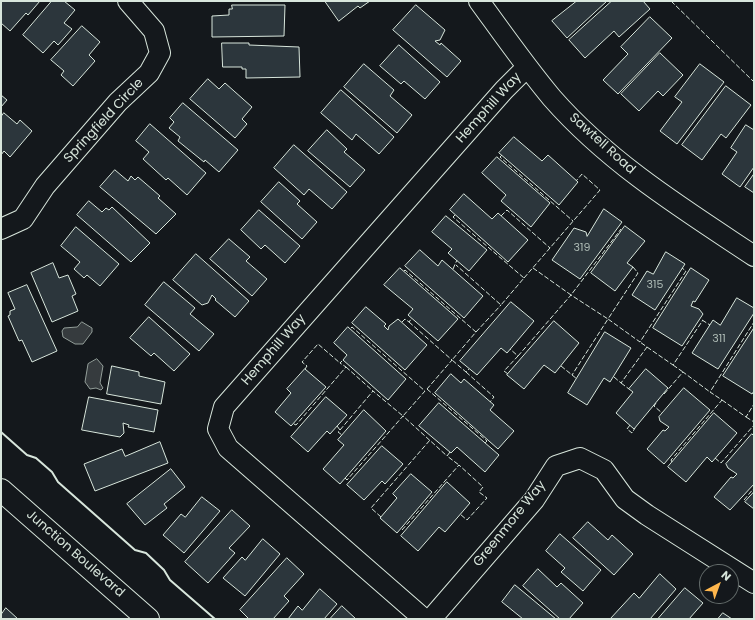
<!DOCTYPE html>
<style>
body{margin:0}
#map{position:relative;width:755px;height:620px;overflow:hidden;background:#14181c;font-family:Poppins,sans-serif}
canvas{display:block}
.frame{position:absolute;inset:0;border:2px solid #d8e6dc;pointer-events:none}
.north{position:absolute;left:699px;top:564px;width:40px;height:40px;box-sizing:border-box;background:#14181c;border:1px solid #626a69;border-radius:50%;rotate:41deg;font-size:11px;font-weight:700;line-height:16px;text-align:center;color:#d8e6dc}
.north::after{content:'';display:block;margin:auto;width:14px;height:18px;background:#ffb74d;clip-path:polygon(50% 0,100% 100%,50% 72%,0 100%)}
</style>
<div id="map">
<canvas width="755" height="620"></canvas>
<div class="frame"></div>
<div class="north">N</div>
</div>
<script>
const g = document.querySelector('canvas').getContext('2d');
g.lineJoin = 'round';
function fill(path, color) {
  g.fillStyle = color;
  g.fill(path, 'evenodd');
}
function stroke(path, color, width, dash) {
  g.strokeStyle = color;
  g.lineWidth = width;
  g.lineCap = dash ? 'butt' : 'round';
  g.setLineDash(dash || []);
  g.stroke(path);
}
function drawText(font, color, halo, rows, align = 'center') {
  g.font = font + ' Poppins,sans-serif';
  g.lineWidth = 3;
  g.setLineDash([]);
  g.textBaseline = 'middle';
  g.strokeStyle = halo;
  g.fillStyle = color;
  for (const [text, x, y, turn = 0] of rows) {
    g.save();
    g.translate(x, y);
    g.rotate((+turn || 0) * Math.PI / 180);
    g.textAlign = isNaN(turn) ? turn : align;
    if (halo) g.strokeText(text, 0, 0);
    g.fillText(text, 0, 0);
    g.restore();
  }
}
const water = new Path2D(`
 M82,322L92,328V332L83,344H75L63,337L62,331L64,328L77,327Z
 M97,359L103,366L100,383L103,388L101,390L96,388L90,389L85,382L88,364Z`);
const building = new Path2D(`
 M1,1H40L28,15L26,13L10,31L1,23Z
 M52,1H64L75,10L64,23L72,29L58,45L54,41L43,53L23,35Z
 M325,1H370L360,8L358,6L339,21Z
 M577,1H607L567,38L552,21Z
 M612,1H643L650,9L619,37L614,31L585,58L569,40Z
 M232,5H285L284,36L212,37V16L229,15V9H232Z
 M416,5L445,30L440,40L435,41L440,45L441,43L461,61L447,77L393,30Z
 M650,17L672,38L618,94L603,80L628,54L621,47Z
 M82,26L100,42L89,55L95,61L73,86L61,75L64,71L51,60Z
 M222,43H249V45L299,47L300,77L246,78V69H242V67H223Z
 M399,45L440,82L425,99L404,81L401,84L380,66Z
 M660,53L683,75L663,96L658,91L639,111L621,94Z
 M364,64L394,90L390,96L412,115L397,133L344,87Z
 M700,64L724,82L677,144L660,131L682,102L675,97Z
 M208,79L219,89L225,83L252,107L242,119L247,124L235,138L190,99Z
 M726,86L751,105L726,138L721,134L702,160L682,145Z
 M341,90L394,137L379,154L356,134L352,140L321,113Z
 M1,95L7,100L1,107Z
 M183,103L238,150L219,172L205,160L204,162L178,141L180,137L169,128L174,122L170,118Z
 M4,113L17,124L20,120L32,131L10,157L4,151L1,155V117Z
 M150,124L206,173L187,195L168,178L166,180L143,159L149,152L136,141Z
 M746,125L754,130V167L740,187L722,174L737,152L731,148Z
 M327,130L347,149L344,152L365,170L350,187L308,151Z
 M514,137L542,161L548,155L578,182L559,205L499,153Z
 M294,145L347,192L332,209L309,189L304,195L274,168Z
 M497,157L550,203L531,227L501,201L506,195L482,173Z
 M115,170L128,181L131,176L135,180L138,177L160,196L158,198L176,214L156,234L100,187Z
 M754,174V193L745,187Z
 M279,182L300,201L297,204L317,222L302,239L261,202Z
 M464,194L492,219L498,213L528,240L508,262L450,210Z
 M89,201L102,212L106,208L109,210L112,207L150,243L131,262L77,215Z
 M604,209L622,222L580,279L552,260L574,228L586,232L587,236Z
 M259,210L300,246L285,263L265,245L261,249L241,230Z
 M446,216L487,250L469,271L448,253L452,249L432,232Z
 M625,226L645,241L627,263L633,267L615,291L591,273Z
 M76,227L119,264L100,286L87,275L84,278L74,269L80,262L61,246Z
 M229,239L250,257L246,261L267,279L252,296L210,259Z
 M420,250L438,266L442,260L483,296L464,318L405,266Z
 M666,252L685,264L655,310L632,295L647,271L653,274Z
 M196,254L249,301L235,317L215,300L216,299L212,295L208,303L202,305L173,280Z
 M53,263L59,278L68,275L76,294L72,296L78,311L52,322L31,273Z
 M400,268L458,319L438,341L408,315L413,309L384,285Z
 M691,268L709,280L695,302L693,301L691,306L699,309L703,314L682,346L653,328Z
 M164,282L195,308L190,314L214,334L199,351L145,305Z
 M27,285L57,351L32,362L22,340L19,341L8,316L10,315V311L15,309L8,293Z
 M737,298L754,308V313L718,369L692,353L713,320L720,325Z
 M511,302L534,321L507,353L501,348L477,375L460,361Z
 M366,307L386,324L384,326L388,330L389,326L398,319L427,345L405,370L352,323Z
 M149,317L190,354L174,371L154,353L151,356L130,338Z
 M554,321L579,343L555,373L544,365L524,389L507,375Z
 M348,327L406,379L388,400L343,360L347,355L334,343Z
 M754,328V391L752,394L723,376Z
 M605,332L631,348L610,382L604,378L587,405L568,393Z
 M112,366L139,372V376L165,382L161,404L107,394Z
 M305,369L326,387L291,426L275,412L291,393L287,389Z
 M646,369L668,388L634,429L616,413L633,392L629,389Z
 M451,374L461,383L464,379L494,405L490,410L514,431L498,449L435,393Z
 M684,388L710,410L664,464L647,449L663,430L665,431L669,427L660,421L659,417Z
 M89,397L158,410L154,432L128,427L129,425L123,423L124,433L120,437L82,430Z
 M326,397L347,415L330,434L327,431L308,452L291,437Z
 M439,403L499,455L485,472L457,447L451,453L419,426Z
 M364,410L386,431L340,484L323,469L344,445L338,440Z
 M714,413L737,433L712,462L707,457L686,482L668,467Z
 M752,434L754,436V484L730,510L714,497L731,477L733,478L737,474L728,468L726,464Z
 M160,442L168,463L95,491L84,464L122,449L125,456Z
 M382,446L403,464L385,484L382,481L364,500L347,485Z
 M171,469L185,487L164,504L167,508L145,525L127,504Z
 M411,474L432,492L397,533L380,518L397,498L393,494Z
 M447,482L470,503L445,532L439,527L418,551L401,536Z
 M754,492V509L745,502Z
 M202,497L220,511L184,553L163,535L181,514L185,517Z
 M232,510L250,526L229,548L235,553L208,583L185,562Z
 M588,522L608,540L612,535L633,554L614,575L573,538Z
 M560,534L601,570L583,591L561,572L565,568L546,551Z
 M263,539L280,554L245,596L223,578L242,557L245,560Z
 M287,558L304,574L284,596L289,601L273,619H249L240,610Z
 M538,569L557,587L561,583L583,603L569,619H560L523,586Z
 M660,574L676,589L650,619H610L634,593L639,598Z
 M515,585L556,619H523L502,602Z
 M685,588L703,603L689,619H658Z
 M320,589L337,604L324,619H288L298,606L302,610Z
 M342,606L356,619H330Z
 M6,608L18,619H1V615Z
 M723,613L732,619H718Z`);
const street = new Path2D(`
 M479,1C503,34 526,67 552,98C609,163 683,209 754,256
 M1,229L23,219L45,186L118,102L149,73L160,53L154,31L128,1
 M424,619L228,448L218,429L224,407L504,90L527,67
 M431,619L534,500L556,466L580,458L604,470L625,499L647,515L754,583`);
const secondary = new Path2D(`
 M1,490L148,619`);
const fence = new Path2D(`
 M671,1L754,82
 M502,155L500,157L573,221
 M455,215L453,217L524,278L501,305L456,265
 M501,216L507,210L550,248
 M633,267L638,273L608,319L640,342L686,271L682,268
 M533,268L571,295L621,229
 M453,269L457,260
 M404,271L405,270L476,332L452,360L466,372L469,369
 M524,278L600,190L582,174L576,181
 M702,320L710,325
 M402,322L405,319L409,322L412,318
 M409,322L452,360L427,389
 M476,332L501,305
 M647,347L673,365L703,320
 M518,356L571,295L608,319L572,375
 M673,365L683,372
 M561,366L577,379
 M346,367L373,391
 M305,369L307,366L302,362L318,344L340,363
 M466,372L494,397L490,402
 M508,374L504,371L518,356L510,349
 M614,377L621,383L647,347L640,342
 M621,383L629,389
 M427,389L487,441L485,443
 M664,394L683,372L710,392
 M722,400L746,417L754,404
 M656,403L654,406L662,413
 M746,417L754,422
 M294,424L296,425L346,367L340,363L343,360
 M630,425L627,429L632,433L635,428
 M337,426L340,430L338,432L342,435
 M340,430L373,391L403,416L425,391L352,327L350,329
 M450,452L447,456L459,465
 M715,458L721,463L754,425
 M672,462L671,460L722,400L710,392L754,322
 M345,478L347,480L403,416L447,456
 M744,500L754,488
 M381,517L371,508L430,440
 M402,530L459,465L483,487L479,492L487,498L467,520L460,514`);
const wall = new Path2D(`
 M1,432L27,455L36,458L52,472L58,482L135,550L146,553L164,570L170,580L215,619`);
const numberNames = [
 ["319",582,248],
 ["315",655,285],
 ["311",719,339]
];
const streetNames = [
 ["Hemphill Way",489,108,-48],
 ["Springfield Circle",104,121,-47],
 ["Sawtell Road",602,144,42],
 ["Hemphill Way",274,350,-49],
 ["Greenmore Way",510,524,-51],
 ["Junction Boulevard",75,554,41]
];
fill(water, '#363b3e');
stroke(water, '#939e99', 1);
fill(building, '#2c363c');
stroke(building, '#d8e6dc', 1);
stroke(street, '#d8e6dc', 22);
stroke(secondary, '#d8e6dc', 24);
stroke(street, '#14181c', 20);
stroke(secondary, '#14181c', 22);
stroke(fence, '#d8e6dc', 1, [5, 2]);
stroke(wall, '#d8e6dc', 2);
drawText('11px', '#adbab4', null, numberNames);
drawText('13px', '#d8e6dc', '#14181c', streetNames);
</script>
